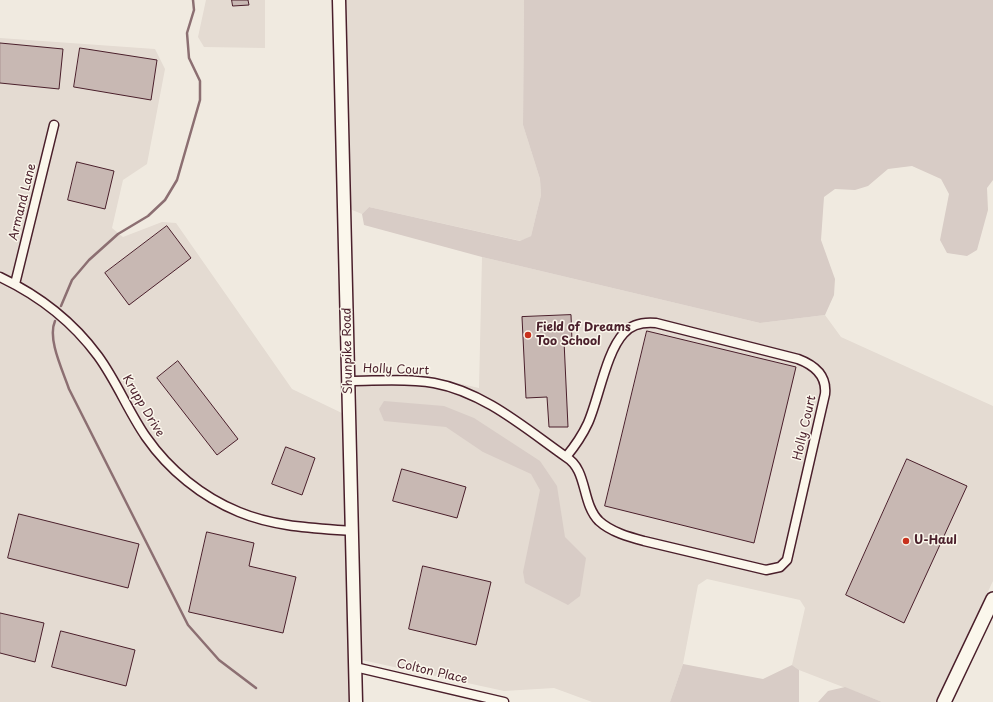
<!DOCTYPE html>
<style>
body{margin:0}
canvas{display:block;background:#f0eae0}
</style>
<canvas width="993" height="702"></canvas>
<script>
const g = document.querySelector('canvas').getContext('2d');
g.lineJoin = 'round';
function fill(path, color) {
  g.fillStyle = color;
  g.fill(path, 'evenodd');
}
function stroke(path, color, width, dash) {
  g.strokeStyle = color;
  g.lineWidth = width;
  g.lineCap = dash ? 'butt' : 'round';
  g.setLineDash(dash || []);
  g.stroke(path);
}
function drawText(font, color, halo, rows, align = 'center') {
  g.font = font + ' "Playpen Sans",sans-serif';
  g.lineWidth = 3;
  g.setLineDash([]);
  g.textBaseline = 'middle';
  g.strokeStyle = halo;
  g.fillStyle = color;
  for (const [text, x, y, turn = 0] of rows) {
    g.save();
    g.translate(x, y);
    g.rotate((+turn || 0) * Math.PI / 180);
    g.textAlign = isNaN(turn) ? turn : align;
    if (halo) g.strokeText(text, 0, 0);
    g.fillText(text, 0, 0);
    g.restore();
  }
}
const built = new Path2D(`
 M206,0H265V48L204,47L198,37Z
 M335,0H524L523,125L540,179L541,195L531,236L521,241L369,207L362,214L340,205Z
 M0,38L155,49L165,69L147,164L123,180L112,228L123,237L162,222L176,223L292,389L346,415L350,702H0Z
 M482,257L760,323L825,315L841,337L993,406V581L935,702H882L799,670L792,665L805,608L800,600L707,579L698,585L683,664L670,702H592L554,688L504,691L362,660L356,375L427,376L479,388Z`);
const green = new Path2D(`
 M524,0H993V180L987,188L988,210L977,250L967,256L947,253L940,240L949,194L941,179L912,166L888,169L868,186L855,190L835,189L824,197L821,240L835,279L834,295L825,315L760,323L482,257L364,225L362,214L369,207L520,241L531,236L541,195L540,179L523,125Z
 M384,401L444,406L474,418L540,461L557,486L565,537L586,558L580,596L568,605L525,583L523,572L540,490L531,474L483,452L446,427L384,421L379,409Z
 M683,664L763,679L792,665L799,670V702H670Z
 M845,687L882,702H818L828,691Z`);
const stream = new Path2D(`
 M61,306L72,280L89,260L118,234L148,216L165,200L177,180L200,100V81L189,58L187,33L194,10L193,0
 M55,321C47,339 63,371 69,389L188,625L219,660L256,688`);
const building = new Path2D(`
 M232,0H248L249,5L233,6Z
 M0,43L63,49L59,89L0,83Z
 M80,48L157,60L151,100L74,87Z
 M77,162L114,171L105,209L68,200Z
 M167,226L191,258L129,305L105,273Z
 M571,315L572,341H564L568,427H549L547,397L526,398L522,317Z
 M647,331L796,367L754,543L605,506Z
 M178,361L238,439L217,455L157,378Z
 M286,447L315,458L302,495L272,484Z
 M907,459L967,486L904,623L846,595Z
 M402,469L466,487L457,518L393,501Z
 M19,514L139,544L128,588L8,558Z
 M207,532L254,543L249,566L296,577L283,633L189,612Z
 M423,566L491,582L476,645L409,629Z
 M0,613L44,623L35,662L0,653Z
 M61,631L135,650L126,686L52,667Z`);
const street = new Path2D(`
 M0,277C38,295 73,322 98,356C117,382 128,411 146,437C169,470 202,497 239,512C275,527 314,528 352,531
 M15,284L54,125
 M349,381C377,381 407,378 434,383C484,392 526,429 566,457C588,470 581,503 599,521C611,532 629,537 644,541L766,570L780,567L787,560L825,394C827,375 814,365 798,359L656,323C645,322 632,324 624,333C606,352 599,398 588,423C582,436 575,446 566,457
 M355,667L504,702`);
const secondary = new Path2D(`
 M339,0L356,702`);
const primary = new Path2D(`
 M944,702L993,599`);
const markers = [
 [528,335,4,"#c8321e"],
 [906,541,4,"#c8321e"]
];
const streetNames = [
 ["Armand Lane",23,202,-76],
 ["Shunpike Road",348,351,-91],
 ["Holly Court",396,370,2],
 ["Krupp Drive",143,406,59],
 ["Holly Court",805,428,-77],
 ["Colton Place",432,672,13]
];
const poiNames = [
 ["Field of Dreams",536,328],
 ["Too School",536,342],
 ["U-Haul",914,541]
];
fill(built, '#e4dbd2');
fill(green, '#d8ccc6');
stroke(stream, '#8c6f72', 2.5);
fill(building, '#c8b8b3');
stroke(building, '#4a1f2b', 1);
stroke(street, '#4a1f2b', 11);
stroke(secondary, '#4a1f2b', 15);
stroke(primary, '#4a1f2b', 16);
stroke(street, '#fbf7ec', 8);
stroke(secondary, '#fbf7ec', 12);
stroke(primary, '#fbf7ec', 13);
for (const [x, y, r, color] of markers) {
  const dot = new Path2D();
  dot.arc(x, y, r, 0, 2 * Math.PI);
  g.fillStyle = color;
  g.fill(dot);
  stroke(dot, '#fbf7ec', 1.5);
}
drawText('12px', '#4a1f2b', '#fbf7ec', streetNames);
drawText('bold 12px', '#4a1f2b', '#fbf7ec', poiNames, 'left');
</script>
